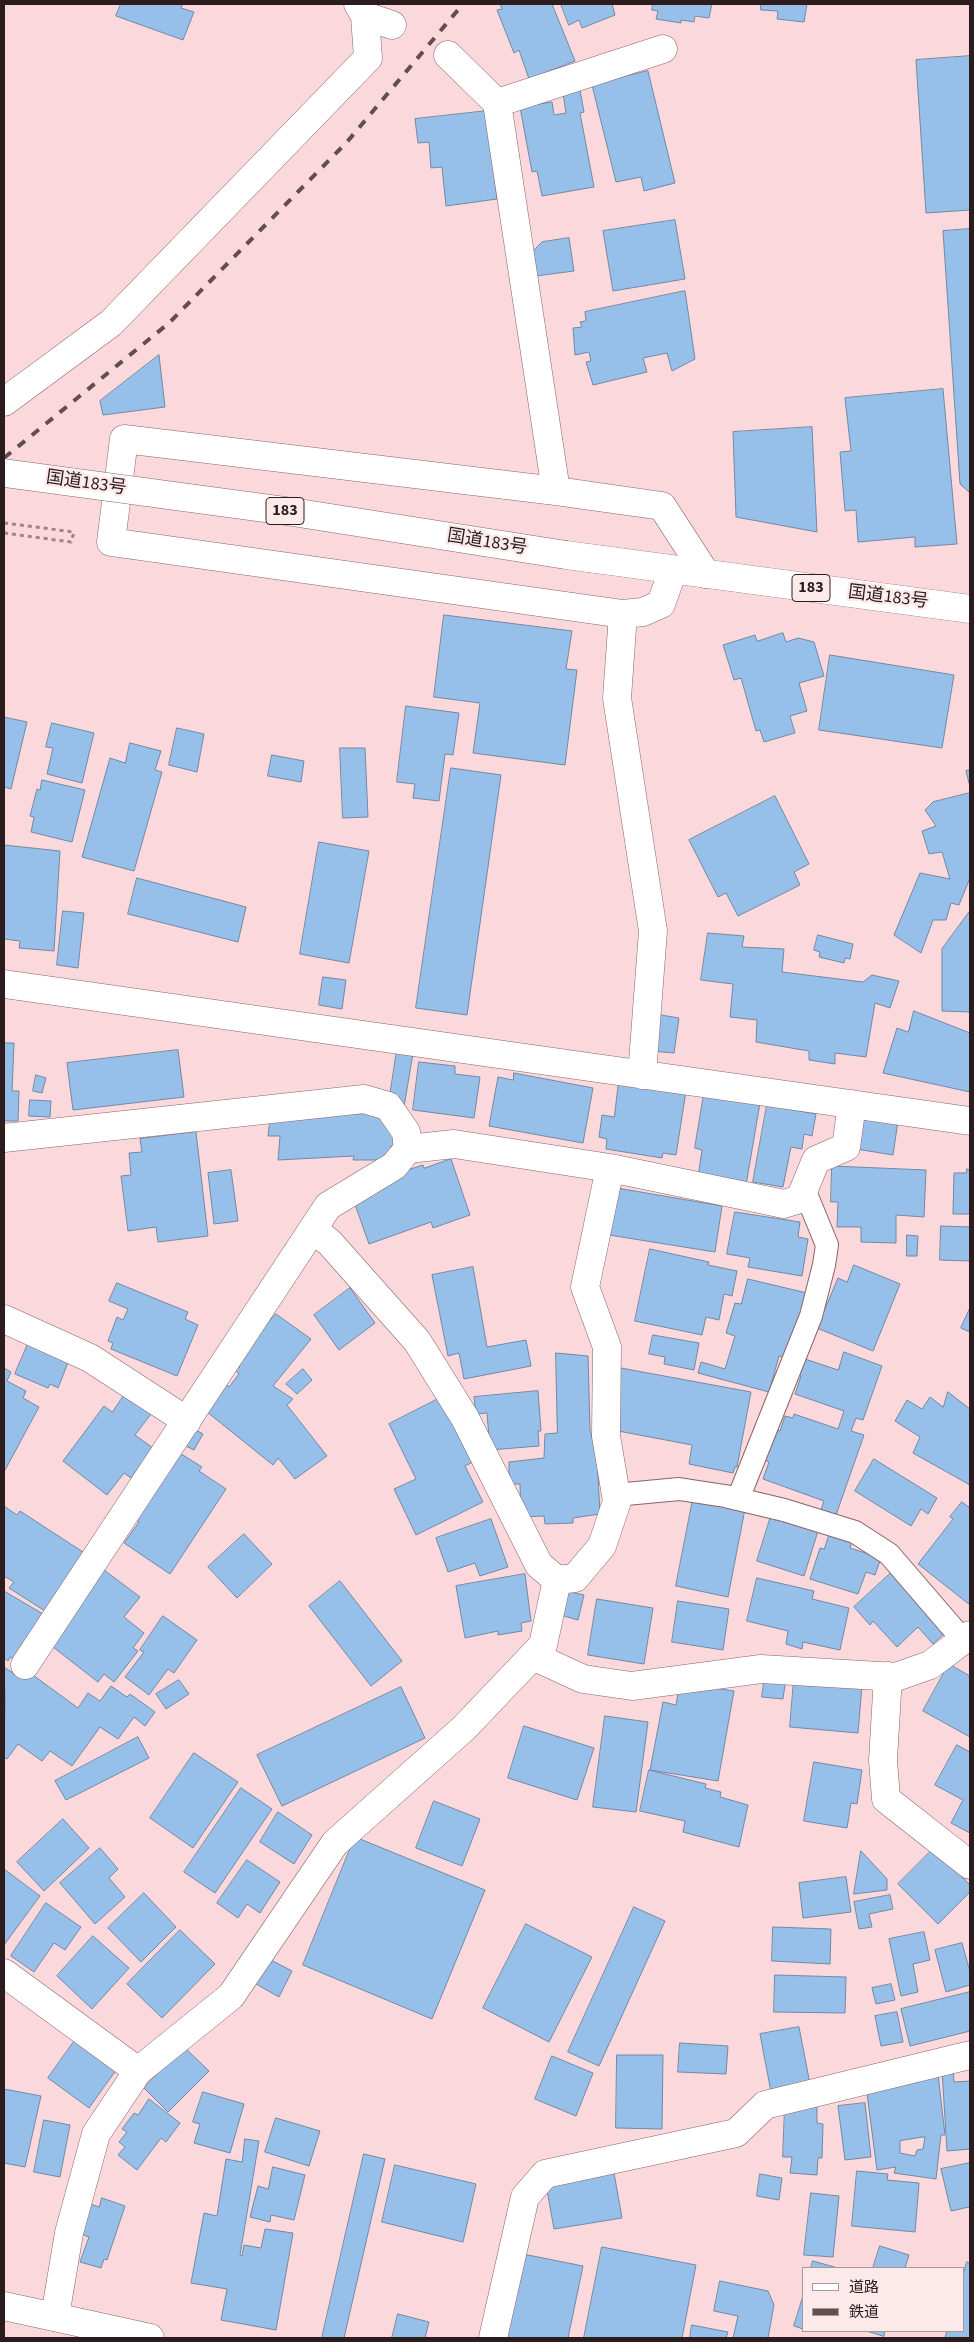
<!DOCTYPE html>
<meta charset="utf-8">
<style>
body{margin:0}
#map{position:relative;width:974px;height:2342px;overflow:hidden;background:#fbd8db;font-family:"Source Sans 3","Noto Sans JP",sans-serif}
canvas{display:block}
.frame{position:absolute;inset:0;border:5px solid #2c1c1e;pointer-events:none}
.legend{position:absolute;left:802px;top:2267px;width:162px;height:65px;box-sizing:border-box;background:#fceaeb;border:1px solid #a99899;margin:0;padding:6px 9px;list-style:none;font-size:15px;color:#2c1c1e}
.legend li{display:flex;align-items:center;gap:10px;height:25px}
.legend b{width:25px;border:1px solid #a99899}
</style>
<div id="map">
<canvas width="974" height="2342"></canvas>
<div class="frame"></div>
<ul class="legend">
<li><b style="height:6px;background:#fff"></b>道路</li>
<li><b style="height:6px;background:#624d4f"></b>鉄道</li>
</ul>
</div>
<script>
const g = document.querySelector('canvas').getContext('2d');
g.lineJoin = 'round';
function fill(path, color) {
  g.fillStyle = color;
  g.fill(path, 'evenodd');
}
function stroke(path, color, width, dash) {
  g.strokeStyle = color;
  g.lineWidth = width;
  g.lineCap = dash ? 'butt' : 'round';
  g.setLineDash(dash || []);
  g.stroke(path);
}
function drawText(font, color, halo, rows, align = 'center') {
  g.font = font + ' "Source Sans 3","Noto Sans JP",sans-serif';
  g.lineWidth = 5;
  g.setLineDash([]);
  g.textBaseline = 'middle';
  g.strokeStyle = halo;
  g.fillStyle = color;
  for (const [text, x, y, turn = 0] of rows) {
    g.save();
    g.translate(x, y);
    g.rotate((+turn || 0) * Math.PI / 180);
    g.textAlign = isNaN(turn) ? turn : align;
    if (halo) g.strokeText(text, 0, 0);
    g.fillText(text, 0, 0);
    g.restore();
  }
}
const building = new Path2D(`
 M121,4H183L181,8L194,12L183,40L116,16Z
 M500,4H552L575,61L529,79L519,50L514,53L497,10L502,9Z
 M561,4H612L615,15L582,28L579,20L569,25Z
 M653,4H712L709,18L695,16L694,22L681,20V23L656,19L658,11L652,10Z
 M761,4H807L804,22L777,19L778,11L761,10Z
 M970,56V210L926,213L916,60Z
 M648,71L675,183L644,191L641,177L616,182L592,85Z
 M580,90L584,112L580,113L594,187L542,196L537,171L532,172L520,107L552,102L554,115L566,113L563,93Z
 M487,111L497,199L446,206L442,167L431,168L429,142L418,143L415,119Z
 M675,220L685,279L613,291L603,231Z
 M970,229V493L960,484L943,231Z
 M569,238L574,271L536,276L533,251L542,242Z
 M685,291L695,359L672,371L667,353L643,358L647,372L593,385L586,362L591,361L589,352L575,355L573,328L582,327L580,322L586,321L585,312Z
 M159,355L165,407L103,415L100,401Z
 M943,389L957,544L915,547V537L858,542L856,510L845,511L840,452L851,451L845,398Z
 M812,427L817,532L736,517L733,432Z
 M444,615L572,631L566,669L577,670L565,765L473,753L480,703L434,697Z
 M783,633L786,642L798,638L814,642L824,676L799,683L807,711L790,716L795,733L764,742L760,730L756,731L741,678L734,680L723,645L755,635L757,641Z
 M830,655L954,675L942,748L819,730Z
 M406,706L459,713L453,755L445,754L439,801L413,798L415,784L397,782Z
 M4,717L27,722L11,789L4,787Z
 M52,723L94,733L82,783L47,774L53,748L46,747Z
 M177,728L204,734L197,772L169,765Z
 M130,743L161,751L155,770L162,772L134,871L82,857L110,758L125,763Z
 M340,748H365L368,817L343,818Z
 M272,755L304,761L301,782L268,776Z
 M451,768L501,775L467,1015L416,1008Z
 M970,770V787L966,771Z
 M42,780L85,790L72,842L31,832L34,817L30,816L37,789L40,790Z
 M970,793V878L959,905L951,903L946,920H933L921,953L894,935L920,873L950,879L942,852L929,854L922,831L936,826L925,810L933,802Z
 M775,796L809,864L794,872L800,885L738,916L726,893L718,897L689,840Z
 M319,842L369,851L349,963L300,954Z
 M4,845L60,851L54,951L19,948L20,941L4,939Z
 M137,878L246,907L238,942L128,914Z
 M63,911L84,913L78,968L57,965Z
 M970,911V1012L942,1011V949Z
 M708,933L744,936L742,947L784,949L782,972L863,982L872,975L899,981L890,1008L875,1003L866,1057L835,1053V1064L809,1060V1051L756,1042L757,1020L730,1017L733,984L701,980Z
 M818,935L853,944L850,959L845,958L844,963L819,957L820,952L814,950Z
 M323,977L346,980L342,1009L319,1005Z
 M914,1011L970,1033V1092L883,1073L897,1028L908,1032Z
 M655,1014L679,1018L674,1053L650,1051Z
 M4,1043H14L12,1091H19L18,1121H4Z
 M178,1050L184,1097L73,1110L67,1063Z
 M397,1050L413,1053L403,1113L389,1102Z
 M419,1062L455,1066V1074L480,1077L474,1118L413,1110Z
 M514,1073L593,1088L583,1143L489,1126L498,1077L513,1080Z
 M36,1075L46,1078L42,1093L33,1091Z
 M619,1081L686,1091L676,1155L663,1153L662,1158L606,1149L607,1139L599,1137L602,1115L614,1117Z
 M704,1094L760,1103L746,1185L698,1177L702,1150L695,1148Z
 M30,1100L51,1101L50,1117L29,1116Z
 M767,1105L816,1114L812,1136L804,1134L802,1149L791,1147L783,1187L753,1182Z
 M380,1113L397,1128L398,1147L391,1146L389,1160H353L354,1156L278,1160L280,1136H268L270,1119Z
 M862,1116L898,1121L893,1155L856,1149Z
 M196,1132L208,1236L158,1242L156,1227L128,1231L121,1176L131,1175L129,1153L142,1152L140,1139Z
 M451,1159L470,1215L433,1228L431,1222L369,1244L352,1196L386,1177L423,1165L424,1168Z
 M832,1166L926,1170L924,1217L896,1215V1243L861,1242V1227H837L838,1202H831Z
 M967,1169L970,1170V1214H953L954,1173H966Z
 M231,1170L238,1221L214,1224L208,1173Z
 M617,1188L722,1206L715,1252L609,1235Z
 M735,1212L800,1222L798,1237L808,1239L802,1276L748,1267L750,1258L727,1254Z
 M941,1226L970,1227V1261L940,1260Z
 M907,1235L918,1236L917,1256H907Z
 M650,1249L709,1262L708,1265L737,1271L732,1296L724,1294L719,1320L706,1317L702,1335L635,1321Z
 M854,1265L900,1284L873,1351L817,1328L838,1278L847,1282Z
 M473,1267L487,1347L526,1340L531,1366L464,1379L459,1353L448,1356L432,1275Z
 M748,1279L807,1293L789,1358L779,1356L769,1392L698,1373L701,1362L725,1369L735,1336L726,1333L735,1303L741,1304Z
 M117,1283L188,1312L185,1319L198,1325L177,1376L111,1349L113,1343L108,1341L117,1317L123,1320L128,1309L109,1301Z
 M350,1288L375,1323L339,1350L314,1315Z
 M970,1308V1332L961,1328Z
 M276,1314L311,1339L273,1386L293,1399L287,1405L327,1456L295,1479L278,1458L273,1465L207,1412L223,1381L229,1387L239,1374L235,1370L240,1367L234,1362Z
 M653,1335L699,1343L694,1370L664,1364L665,1357L649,1354Z
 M30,1339L71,1355L58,1388L50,1384L48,1388L15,1374Z
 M844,1352L882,1366L863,1420L856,1418L851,1431L864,1435L835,1518L820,1513L824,1501L763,1479L769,1462L762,1459L773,1428L780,1431L785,1416L793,1418L794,1414L838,1429L844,1411L795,1394L801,1376L796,1374L802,1358L838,1370Z
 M556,1353L588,1356L590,1430L597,1457L600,1514L573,1518V1523L545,1524L544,1516L521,1517L520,1484H509V1462L544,1458L545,1434L557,1433Z
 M610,1366L751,1392L737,1467H735L733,1473L689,1464L692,1445L613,1430L620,1385L608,1383Z
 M4,1368L11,1372L7,1381L26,1391L23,1398L39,1407L4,1472Z
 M303,1369L312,1380L297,1394L286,1384Z
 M538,1391L541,1431H538L539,1446L490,1450L487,1413L476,1414L474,1397Z
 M948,1392L970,1409V1485L913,1453L920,1437L895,1421L907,1400L922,1409L930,1397L943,1407Z
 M125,1394L151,1414L135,1435L153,1448L131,1478L124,1473L107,1495L63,1461L104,1406L112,1412Z
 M444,1396L475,1461L465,1466L483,1502L416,1535L394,1489L416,1479L389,1424Z
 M189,1426L203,1434L194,1450L180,1443Z
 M178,1452L202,1467L199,1471L226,1489L170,1574L124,1543L139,1522L134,1518Z
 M874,1459L937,1498L928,1514L921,1509L911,1526L855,1491Z
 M693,1499L745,1509L728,1597L676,1586Z
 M962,1502L970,1508V1605L918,1564L953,1519L950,1517Z
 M4,1506L17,1515L20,1511L83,1552L45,1611L9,1588L14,1582L4,1576Z
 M771,1516L818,1531L804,1576L757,1561Z
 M491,1519L508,1567L480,1576L475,1563L448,1572L436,1538Z
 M830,1532L853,1539L850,1548L881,1558L875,1575L866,1572L858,1594L810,1579L820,1548L824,1549Z
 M244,1534L272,1564L237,1598L208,1567Z
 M104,1570L140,1597L124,1617L144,1633L133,1648L138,1651L114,1682L104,1674L98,1682L44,1640Z
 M892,1572L946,1632L933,1644L918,1627L897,1647L873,1621L870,1625L854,1607Z
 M525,1574L531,1621L521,1623L522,1631L498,1635V1631L465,1638L456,1586Z
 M757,1578L814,1591L812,1599L849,1608L840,1650L803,1642L802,1649L786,1644L788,1631L747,1621Z
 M340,1581L402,1661L371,1686L309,1606Z
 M562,1590L584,1595L578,1620L557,1614Z
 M4,1591L43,1614L16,1660L10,1657L8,1661L4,1658Z
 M597,1599L653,1608L644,1664L588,1655Z
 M678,1601L729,1609L723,1650L672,1642Z
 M163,1616L197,1640L174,1673L168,1669L149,1695L125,1677L144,1652L140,1650Z
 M949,1664L970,1676V1737L923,1711Z
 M4,1667L20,1678L26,1670L78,1708L88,1693L100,1701L111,1686L127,1697L130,1694L155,1712L145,1726L134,1717L118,1739L100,1727L72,1766L50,1751L42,1761L18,1744L7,1759L4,1757L5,1697Z
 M765,1676L786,1678L783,1699L762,1697Z
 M179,1680L189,1694L166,1709L156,1694Z
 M794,1680L862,1686L858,1733L790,1727Z
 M700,1686L734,1691L718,1781L650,1770L663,1702L676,1705L679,1688L699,1692Z
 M401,1687L425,1738L282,1806L257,1755Z
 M605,1716L648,1722L636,1812L593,1807Z
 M524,1726L594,1748L577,1800L508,1778Z
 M138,1737L149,1758L66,1800L55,1781Z
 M957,1745L970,1752V1833L951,1823L963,1800L935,1785Z
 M194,1753L238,1782L193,1848L150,1818Z
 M814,1762L862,1770L857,1804L851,1803L847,1828L804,1821Z
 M649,1770L706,1784L705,1788L721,1792L720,1797L748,1805L739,1847L683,1832L685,1821L640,1811Z
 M241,1788L272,1809L215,1893L184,1872Z
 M434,1801L480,1819L462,1866L416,1848Z
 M278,1812L312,1835L294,1864L260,1842Z
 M63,1819L89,1848L44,1891L17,1862Z
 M355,1837L485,1890L432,2019L303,1965Z
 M100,1848L118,1869L109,1878L125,1897L95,1924L60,1883Z
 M934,1848L970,1885V1892L938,1924L898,1884Z
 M861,1851L887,1879V1890L854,1894Z
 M247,1860L280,1882L260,1913L247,1904L238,1918L217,1903Z
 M4,1869L40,1896L4,1945Z
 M846,1877L851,1912L803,1918L799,1883Z
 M144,1893L176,1927L141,1962L108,1928Z
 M890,1895L893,1909L869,1914L872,1927L859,1929L854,1902Z
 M46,1903L81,1927L65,1950L54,1943L34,1972L11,1956Z
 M634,1907L665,1921L599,2066L568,2052Z
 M526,1924L592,1957L549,2042L483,2008Z
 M773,1927L831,1929L830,1964L772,1961Z
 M180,1930L215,1964L162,2018L127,1984Z
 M924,1932L930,1960L913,1964L918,1992L901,1996L889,1939Z
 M93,1936L129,1968L92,2009L57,1976Z
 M962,1943L970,1972V1985L946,1992L935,1950Z
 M269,1959L292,1971L279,1997L256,1984Z
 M775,1975L846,1977L845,2013L774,2012Z
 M891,1984L895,2000L876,2004L872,1988Z
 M970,1992V2031L910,2046L901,2009Z
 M897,2012L903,2042L881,2046L875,2016Z
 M799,2027L810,2084L771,2092L760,2034Z
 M78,2036L119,2066L89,2108L48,2078Z
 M680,2043L728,2046L726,2074L678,2072Z
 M184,2047L209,2071L168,2112L144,2088Z
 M617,2055H663L662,2129L616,2128Z
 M552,2056L593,2073L576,2116L535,2099Z
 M953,2069L954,2082L970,2081V2149L947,2151L942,2070Z
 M938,2074L945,2135H941L936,2179L894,2173L896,2167L877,2170L866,2086ZM925,2137L923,2149L917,2150L915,2156L900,2153V2141Z
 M4,2089L41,2096L25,2167L4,2163Z
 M203,2092L244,2104L230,2153L194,2143L200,2124L193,2122Z
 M149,2099L180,2123L166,2142L161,2138L137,2170L118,2155L125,2147L119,2142L127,2132L122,2129L134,2113L138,2115Z
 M865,2103L871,2157L845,2160L838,2106Z
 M785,2106H817V2123L823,2124L822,2158H818L817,2175L790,2173L792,2157H783Z
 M276,2118L320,2131L309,2166L265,2152Z
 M44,2120L70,2125L60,2177L34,2172Z
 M245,2139L259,2141L240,2255L242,2256L244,2245L261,2248L265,2229L293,2233L276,2330L221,2320L227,2289L191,2283L204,2213L217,2216L226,2159L242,2162Z
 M364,2154L385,2159L344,2338H322Z
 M970,2163V2210L969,2207L951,2211L941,2169Z
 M395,2165L476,2184L463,2242L382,2222Z
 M273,2167L305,2175L294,2220L271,2215L270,2222L250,2217L258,2186L268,2189Z
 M613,2167L622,2218L554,2229L545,2179Z
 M857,2171L888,2174L887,2180L919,2183L915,2232L852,2226Z
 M760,2174L782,2178L779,2200L757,2196Z
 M811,2193L839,2196L833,2257L804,2255Z
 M102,2198L125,2206L107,2260L104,2259L101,2268L80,2262L89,2237L78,2233L82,2201L99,2207Z
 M880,2246L909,2255L905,2268H873Z
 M602,2247L696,2265L682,2338H584Z
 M523,2254L583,2266L568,2338H506Z
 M813,2261L838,2268H811Z
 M967,2262L970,2263V2338H945L947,2331H963V2276Z
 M720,2281L768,2291L774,2305L768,2338H733L738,2316L714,2311Z
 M803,2296V2329L794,2326Z
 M398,2314L429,2322L425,2338H392Z
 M692,2325L728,2332L726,2338H690Z
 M867,2331H885L884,2336Z`);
const path = new Path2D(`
 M4,523L74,532
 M4,533L71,542L74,532`);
const service = new Path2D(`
 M615,1495L679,1489L725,1496L784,1510L855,1532L889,1554L963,1640
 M738,1499L811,1316L824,1265L827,1245L804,1189`);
const minor = new Path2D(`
 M365,16L392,25
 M448,55L497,103L556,491
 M497,103L663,49
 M4,402L111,323L368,58L365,16L358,4
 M673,570L661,604L643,612L623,614L111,542L124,439L556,491L662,506L706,574
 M623,614L617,698L653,931L642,1075
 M4,984L970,1121
 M4,1138L364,1099L388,1106L406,1132L408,1149L394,1166L328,1206L25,1665
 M408,1149L454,1144L610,1168L784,1204L800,1199L816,1160L846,1147L852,1104
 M313,1229L330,1243L417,1341L465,1418L539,1565L557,1580L575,1578L602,1546L617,1501L606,1436L607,1347L585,1287L610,1168
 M4,1319L90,1358L187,1421
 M533,1656L583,1679L632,1686L761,1669L896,1677L930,1665L970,1635
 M888,1676L883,1760L886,1799L970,1865
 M4,1973L138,2071
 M4,2306L150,2338
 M55,2316L69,2233L96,2134L138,2071L231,1996L335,1843L464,1728L543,1645L557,1580
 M493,2338L525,2197L545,2174L736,2133L765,2105L970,2055`);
const trunk = new Path2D(`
 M566,555L970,609`);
const rail = new Path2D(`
 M4,458L169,323L347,142L463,4`);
const trunkBridge = new Path2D(`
 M4,473L286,511L566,555`);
const shields = [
 [285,511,38],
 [811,588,38]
];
const shieldNames = [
 ["183",285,511],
 ["183",811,588]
];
const streetNames = [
 ["国道183号",86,484,8],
 ["国道183号",487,543,9],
 ["国道183号",888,598,7]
];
fill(building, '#96bfe9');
stroke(building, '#7189a4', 1);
stroke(service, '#896467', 24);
stroke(minor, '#896467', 29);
stroke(trunk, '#896467', 29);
stroke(path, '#a08588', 3, [4, 4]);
stroke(service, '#fff', 22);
stroke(minor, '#fff', 28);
stroke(trunk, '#fff', 28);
stroke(rail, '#624d4f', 4, [9, 9]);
stroke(trunkBridge, '#896467', 29, []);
stroke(trunkBridge, '#fff', 28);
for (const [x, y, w] of shields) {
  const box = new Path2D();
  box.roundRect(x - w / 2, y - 13.5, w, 27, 4);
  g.fillStyle = '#fceaeb';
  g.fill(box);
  stroke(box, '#2c1c1e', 1);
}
drawText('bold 16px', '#2c1c1e', null, shieldNames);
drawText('18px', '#2c1c1e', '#fceaeb', streetNames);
</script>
